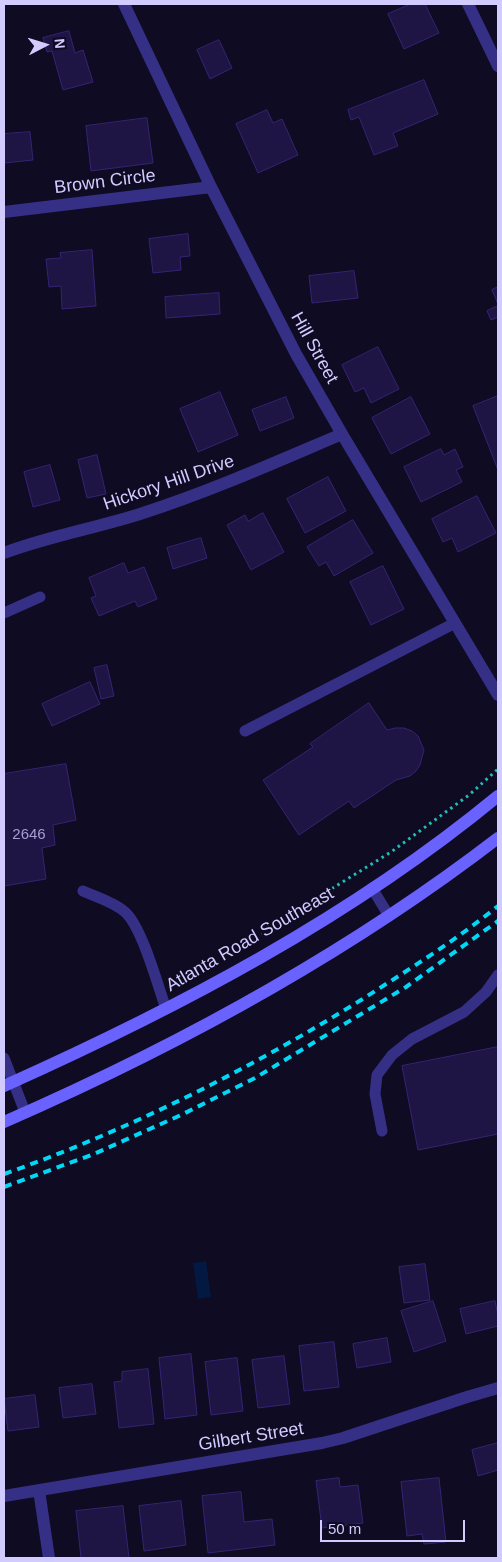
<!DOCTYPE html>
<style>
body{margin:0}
#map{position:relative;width:502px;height:1562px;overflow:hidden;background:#0f0b22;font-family:Arial,sans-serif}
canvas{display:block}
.frame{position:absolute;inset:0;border:5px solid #d2cbff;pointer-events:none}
.north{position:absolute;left:20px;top:20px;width:50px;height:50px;-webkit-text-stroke:4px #0f0b22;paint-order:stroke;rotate:85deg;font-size:14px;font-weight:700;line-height:20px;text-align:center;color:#d2cbff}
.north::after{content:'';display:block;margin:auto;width:18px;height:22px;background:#d2cbff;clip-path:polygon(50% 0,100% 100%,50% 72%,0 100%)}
.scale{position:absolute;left:320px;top:1520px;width:145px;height:22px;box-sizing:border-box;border:2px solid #d2cbff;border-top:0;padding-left:6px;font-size:15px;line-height:18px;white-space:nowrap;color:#d2cbff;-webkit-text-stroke:4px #0f0b22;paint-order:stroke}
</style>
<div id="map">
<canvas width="502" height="1562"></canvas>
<div class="frame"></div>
<div class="north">N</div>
<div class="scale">50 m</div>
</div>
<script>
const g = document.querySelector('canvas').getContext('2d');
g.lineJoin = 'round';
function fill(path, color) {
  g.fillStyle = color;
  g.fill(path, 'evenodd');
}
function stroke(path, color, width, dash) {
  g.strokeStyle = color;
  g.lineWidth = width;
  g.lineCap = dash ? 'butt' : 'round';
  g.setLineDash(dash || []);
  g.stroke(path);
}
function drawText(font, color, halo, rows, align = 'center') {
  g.font = font + ' Arial,sans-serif';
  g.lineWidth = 5;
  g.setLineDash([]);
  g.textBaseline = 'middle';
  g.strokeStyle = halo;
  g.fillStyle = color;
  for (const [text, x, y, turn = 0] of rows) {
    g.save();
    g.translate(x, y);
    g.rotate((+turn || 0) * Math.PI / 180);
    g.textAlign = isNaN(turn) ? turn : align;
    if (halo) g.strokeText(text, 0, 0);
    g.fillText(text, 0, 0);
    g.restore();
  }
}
const water = new Path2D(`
 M206,1261L211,1297L198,1299L193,1263Z`);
const building = new Path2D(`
 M411,4H425L439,33L404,49L388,14Z
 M69,31L75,53L83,50L93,82L63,90L52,51L47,52L43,38Z
 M219,40L232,68L210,79L197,50Z
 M424,80L438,114L393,133L398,146L374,155L359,117L351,120L348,110Z
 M267,110L273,123L282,119L298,155L258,173L236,124Z
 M147,118L153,163L91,171L86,126Z
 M30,132L33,160L4,163V134Z
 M188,234L190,256L180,257L181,270L153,273L149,239Z
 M92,250L96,306L62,309L61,286L49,287L46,259L61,258L60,253Z
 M354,271L358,298L312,303L309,276Z
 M498,287V304L492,290Z
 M219,293L220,314L166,318L165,297Z
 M498,306V317L491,320L487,311Z
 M378,347L399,389L371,403L364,388L355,392L342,365Z
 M220,392L238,435L198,452L180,409Z
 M498,396V470L473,406Z
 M286,397L294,418L260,431L252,410Z
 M411,397L430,434L391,454L372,418Z
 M441,449L444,455L455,449L463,467L456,470L462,482L421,502L404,467Z
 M97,455L106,494L87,498L78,460Z
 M50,465L60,500L33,507L24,472Z
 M328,477L346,511L305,533L287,499Z
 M477,496L496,533L458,552L452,538L443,542L432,519Z
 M263,513L284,552L251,570L227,525L245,515L248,521Z
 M353,520L373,553L334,576L326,562L319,566L307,547Z
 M201,538L207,558L173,569L167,548Z
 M124,563L128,573L144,567L157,599L138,607L135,601L99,616L91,598L96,596L89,578Z
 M383,566L404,609L371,625L350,582Z
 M107,665L114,696L101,699L94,668Z
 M90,682L100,704L52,726L42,704Z
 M369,703L387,730L395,728H404L412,731L418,736L424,750L420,765L416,771L410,776L396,780L354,808L349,801L299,835L263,780L313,747L310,744Z
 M66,764L76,820L53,825L55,845L42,848L46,879L4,886V774Z
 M498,1047V1134L418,1150L402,1066Z
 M425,1264L430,1300L404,1303L399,1267Z
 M433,1301L446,1341L414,1352L401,1311Z
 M495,1301L498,1315V1326L466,1334L460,1309Z
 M387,1338L391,1362L357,1368L353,1344Z
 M334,1342L339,1387L304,1391L299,1346Z
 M191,1354L197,1415L165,1419L159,1358Z
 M284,1356L290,1404L258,1408L252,1360Z
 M237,1358L243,1411L211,1415L205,1362Z
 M148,1369L154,1424L119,1428L114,1382L122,1381V1372Z
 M92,1384L96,1414L63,1418L59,1388Z
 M35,1395L39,1427L8,1431L4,1399Z
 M498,1443V1470L478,1476L472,1450Z
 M339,1478L340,1487L358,1485L363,1523L322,1528L316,1481Z
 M439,1478L446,1542L424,1544L422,1534L407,1536L401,1482Z
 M241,1492L244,1522L272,1519L275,1545L208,1553L202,1496Z
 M181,1501L186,1545L144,1551L139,1506Z
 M123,1506L129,1558H81L76,1511Z`);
const path = new Path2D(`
 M234,952L309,906L315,899L391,852L469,795L498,769
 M173,985L202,969`);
const lane = new Path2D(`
 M4,613L40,597
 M245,731L455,623
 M372,888L389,916
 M83,891C96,897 114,902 125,912C142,927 158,986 166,1009
 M4,1058L25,1112
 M382,1131L375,1094L377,1075L392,1055L412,1039L464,1012L486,992L498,975`);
const street = new Path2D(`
 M124,4L211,187L296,354L342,434L498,695
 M468,4L498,66
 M4,212L211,187
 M4,553C49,536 97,528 143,513C211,491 276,462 342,434
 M39,1490L49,1558
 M4,1496L322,1443L343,1438L467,1397L498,1388`);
const secondary = new Path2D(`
 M4,1086C178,1008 350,918 498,796
 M4,1122C178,1046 347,954 498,838`);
const rail = new Path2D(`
 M4,1174C129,1130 248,1070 361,1000C408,970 455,941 498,906
 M4,1187L94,1154L181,1115L255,1078L406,987L498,921`);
const numberNames = [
 ["2646",29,835]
];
const streetNames = [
 ["Brown Circle",105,182,-7],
 ["Hill Street",314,348,61],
 ["Hickory Hill Drive",169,483,-19],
 ["Atlanta Road Southeast",250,940,-30],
 ["Gilbert Street",251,1437,-9]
];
fill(water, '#041941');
fill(building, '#1f1545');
stroke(building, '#352473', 1);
stroke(path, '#20beb8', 3, [2.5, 4]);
stroke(lane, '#353086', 11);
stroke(street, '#353086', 12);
stroke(secondary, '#6962ff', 12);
stroke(rail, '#00d8f6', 4, [8, 6]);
drawText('15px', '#a59ed0', null, numberNames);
drawText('18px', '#d2cbff', '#0f0b22', streetNames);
</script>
